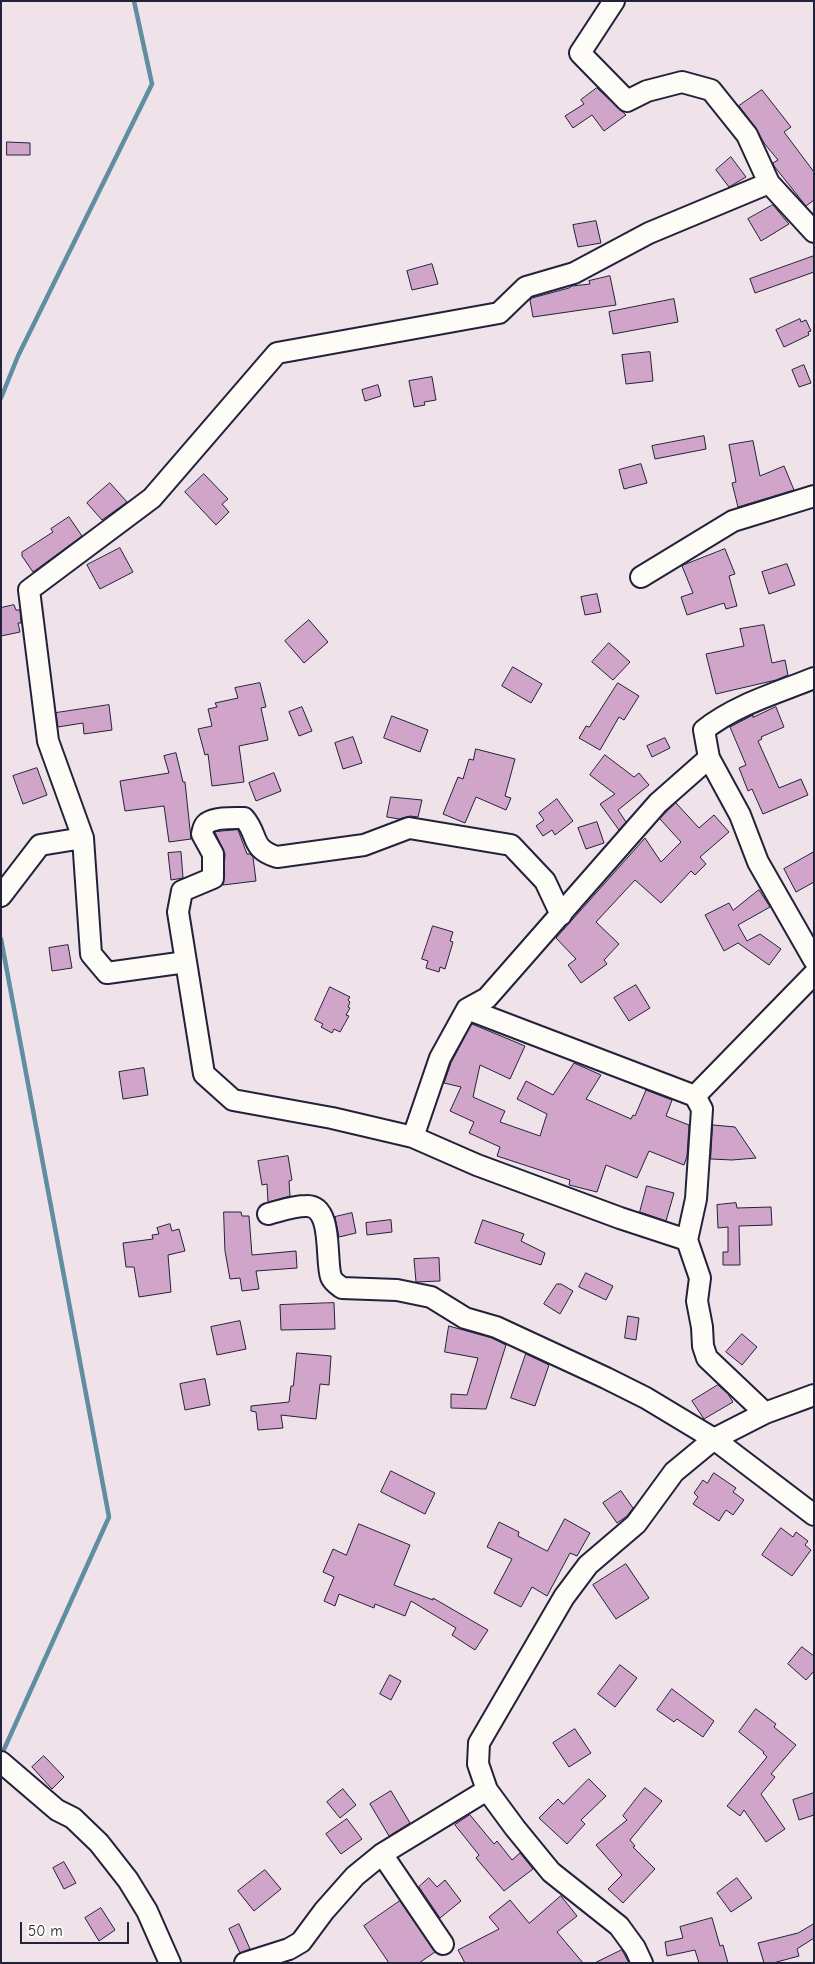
<!DOCTYPE html>
<style>
body{margin:0}
#map{position:relative;width:815px;height:1964px;overflow:hidden;background:#f0e2e9;font-family:"Comic Neue",sans-serif}
canvas{display:block}
.frame{position:absolute;inset:0;border:2px solid #22223b;pointer-events:none}
.scale{position:absolute;left:20px;top:1922px;width:109px;height:22px;box-sizing:border-box;border:2px solid #22223b;border-top:0;padding-left:6px;font-size:15px;line-height:18px;white-space:nowrap;color:#22223b;-webkit-text-stroke:4px #fdfcf7;paint-order:stroke}
</style>
<div id="map">
<canvas width="815" height="1964"></canvas>
<div class="frame"></div>
<div class="scale">50 m</div>
</div>
<script>
const g = document.querySelector('canvas').getContext('2d');
g.lineJoin = 'round';
function stroke(path, color, width, dash) {
  g.strokeStyle = color;
  g.lineWidth = width;
  g.lineCap = dash ? 'butt' : 'round';
  g.setLineDash(dash || []);
  g.stroke(path);
}
function fill(path, color) {
  g.fillStyle = color;
  g.fill(path, 'evenodd');
}
const stream = new Path2D(`
 M1,398L18,356L152,84L134,1
 M1,939L109,1517L1,1756`);
const building = new Path2D(`
 M597,88L626,115L604,131L592,115L573,128L565,116L584,104L581,100Z
 M762,90L791,127L784,132L814,172V200L806,206L774,166L773,163L778,160L764,143L756,128L739,106Z
 M7,142L30,143V155H7Z
 M731,157L746,177L729,187L716,170Z
 M773,205L789,224L761,241L748,219Z
 M596,221L601,243L578,247L573,225Z
 M814,256V272L755,293L750,279Z
 M432,264L438,284L412,290L407,271Z
 M610,276L616,305L533,317L530,300L532,298L569,288L572,286L590,284L589,281Z
 M674,299L678,322L613,334L609,312Z
 M800,319L801,322L806,320L811,331L808,332L809,335L784,347L776,330Z
 M650,352L653,381L626,384L622,355Z
 M804,365L811,383L799,387L792,370Z
 M432,377L436,400L424,402L425,405L414,407L409,381Z
 M378,385L381,396L365,401L362,390Z
 M704,436L706,449L655,459L652,446Z
 M753,441L760,476L784,466L794,490L738,507L732,483L736,482L729,445Z
 M641,464L647,483L624,489L619,470Z
 M204,474L228,499L222,504L229,512L216,525L185,492Z
 M110,483L127,502L102,520L87,503Z
 M69,517L82,536L33,572L22,556V552L53,532L51,529Z
 M120,548L133,572L100,589L87,565Z
 M725,549L735,574L729,576L737,606L726,609L724,603L687,615L681,597L693,593L682,566Z
 M787,564L795,585L769,594L762,572Z
 M597,594L601,612L585,615L581,597Z
 M14,605L16,610H20L21,623H18L20,632L1,636V608Z
 M309,620L328,642L304,663L285,641Z
 M764,625L772,663L785,660L788,675L776,680L716,694L706,654L744,646L740,629Z
 M609,643L630,662L613,680L592,662Z
 M513,667L542,684L531,703L502,686Z
 M260,683L266,707L261,708L268,740L239,746L244,782L212,786L208,754L205,755L198,729L212,726L208,709L217,707L215,703L238,698L235,688Z
 M618,683L639,696L624,720L619,717L600,750L579,738L586,726L589,727Z
 M109,705L112,730L84,734L83,723L58,727L56,713Z
 M302,707L312,731L299,736L289,712Z
 M776,707L784,727L761,737L762,739L758,741L779,788L801,779L808,795L763,814L752,789L748,791L739,768L746,765L730,727L753,715V717Z
 M392,716L428,730L420,752L384,738Z
 M353,737L362,763L343,769L335,743Z
 M665,738L670,748L652,757L647,746Z
 M476,749L515,759L505,796L511,798L506,810L476,797L465,823L443,814L458,777L463,779L469,759L473,760Z
 M176,753L183,782H185L191,839L169,842L164,806L125,811L120,781L169,773L164,756Z
 M605,755L634,777L639,773L649,785L618,810L626,822L619,830L600,804L615,794L590,775Z
 M37,768L47,795L23,804L13,776Z
 M274,773L281,791L256,801L249,783Z
 M391,797L422,800L418,817L410,816L399,819L387,817Z
 M557,799L573,821L555,835L552,830L543,836L536,826L544,820L539,813Z
 M676,803L699,828L714,815L729,832L700,857L706,864L695,875L691,871L661,903L635,880L596,922L619,944L604,960L607,964L581,983L568,965L576,959L556,938L645,838L661,862L681,842L660,819Z
 M597,822L604,843L586,849L578,828Z
 M238,830L247,854H250L253,857L256,881L223,885L225,854L215,832Z
 M181,852L183,878L171,880L168,853Z
 M814,852V882L796,892L784,869Z
 M759,890L770,907L738,925L747,941L760,934L781,949L769,965L738,943L724,951L705,915L729,903L733,910Z
 M433,926L453,932L450,941L453,942L445,969L440,967L439,972L426,968L428,961L422,959Z
 M68,945L72,968L52,971L49,948Z
 M636,985L650,1008L629,1021L614,998Z
 M330,987L350,997L348,1000L350,1002L348,1007L350,1008L346,1015L349,1016L340,1032L334,1029L332,1033L321,1027L323,1024L315,1020Z
 M472,1024L525,1046L510,1079L480,1065L473,1097L505,1111L500,1122L540,1136L547,1114L517,1099L526,1081L553,1095L574,1063L601,1075L586,1099L631,1119L633,1115L635,1116L646,1090L672,1100L666,1116L689,1125L687,1156L684,1165L649,1151L637,1178L606,1165L597,1192L569,1185L570,1180L497,1156L500,1147L469,1133L474,1122L450,1111L461,1087L444,1083L451,1063Z
 M144,1068L148,1095L123,1099L119,1072Z
 M713,1125L735,1127L756,1158L732,1160L711,1159Z
 M288,1156L292,1180L289,1181L290,1196L268,1202L267,1184L262,1185L258,1161Z
 M647,1186L674,1193L666,1221L640,1212Z
 M736,1203L737,1208L771,1207L772,1225L739,1226L740,1265H723V1252H728V1227L718,1228L717,1205Z
 M224,1212H241L242,1216H249L252,1255L296,1251L297,1268L256,1271L259,1289L242,1291L240,1278L230,1279L225,1251Z
 M352,1213L356,1233L339,1237L335,1217Z
 M391,1220L392,1232L367,1235L366,1223Z
 M483,1220L524,1234L521,1241L545,1253L541,1265L475,1243Z
 M170,1224L172,1231L179,1229L185,1251L168,1255L171,1292L139,1297L134,1267H126L123,1243L153,1239L152,1235L159,1234L157,1228Z
 M439,1258L440,1281L416,1282L414,1259Z
 M586,1273L613,1286L606,1300L579,1287Z
 M557,1284H561L573,1291L560,1314L544,1304Z
 M334,1303L335,1329L281,1330L280,1305Z
 M628,1316L639,1318L636,1340L625,1338Z
 M240,1321L246,1349L217,1355L211,1327Z
 M449,1326L492,1338L506,1345L486,1409L451,1408V1394L467,1395L478,1358L445,1352Z
 M742,1334L757,1347L742,1365L726,1352Z
 M297,1353L331,1356L329,1385L320,1384L316,1419L281,1415L283,1428L258,1430L256,1412L251,1411V1406L289,1402L291,1386H293Z
 M526,1354L549,1365L535,1406L511,1398Z
 M205,1379L210,1405L185,1410L180,1384Z
 M718,1385L728,1394L733,1402L704,1419L692,1401Z
 M391,1471L435,1493L425,1514L381,1492Z
 M714,1473L736,1488L733,1492L744,1500L733,1515L726,1510L719,1521L693,1504L698,1497L694,1493L703,1480L707,1483Z
 M621,1491L633,1508L627,1516L617,1523L603,1503Z
 M565,1519L590,1533L577,1556L570,1553L547,1596L532,1587L521,1607L494,1593L512,1559L487,1547L499,1522L519,1532L518,1536L547,1551Z
 M359,1524L410,1545L394,1585L433,1600V1598L488,1630L475,1650L452,1635L456,1628L411,1601L405,1616L375,1604L374,1608L339,1594L335,1606L324,1601L334,1577L323,1572L333,1549L346,1555Z
 M781,1528L793,1537L796,1532L808,1541L805,1545L811,1550L792,1576L762,1555Z
 M626,1564L649,1598L616,1619L593,1585Z
 M802,1647L814,1656V1671L806,1680L788,1664Z
 M620,1665L637,1678L615,1707L598,1694Z
 M390,1675L401,1681L391,1700L380,1694Z
 M672,1689L714,1721L703,1737L677,1719L674,1722L657,1710Z
 M756,1709L776,1724L774,1727L796,1745L771,1774L775,1777L761,1794L785,1829L766,1842L744,1810L740,1816L727,1806L767,1757L763,1753L764,1752L739,1732Z
 M575,1729L591,1753L569,1767L553,1743Z
 M44,1756L64,1777L52,1789L32,1767Z
 M589,1779L606,1796L581,1820L585,1824L567,1844L539,1818L558,1799L563,1804Z
 M645,1788L662,1801L630,1840L635,1846L633,1847L655,1869L623,1903L608,1889L622,1875L596,1845L627,1820L623,1816Z
 M343,1789L356,1805L340,1818L327,1802Z
 M391,1791L410,1823L389,1836L370,1804Z
 M814,1793V1815L799,1820L793,1800Z
 M470,1815L494,1844L497,1841L512,1860L520,1853L533,1869L504,1891L476,1858L479,1855L455,1825Z
 M347,1819L362,1839L341,1854L326,1834Z
 M64,1862L76,1883L64,1889L53,1868Z
 M265,1870L281,1889L254,1911L238,1891Z
 M429,1878L437,1887L445,1880L461,1901L440,1918L419,1887Z
 M737,1878L752,1898L731,1912L717,1893Z
 M561,1896L577,1916L557,1932L583,1963H465L458,1950L499,1929L489,1917L510,1900L529,1923Z
 M400,1901L435,1952L419,1963H389L364,1926Z
 M101,1908L115,1930L99,1941L85,1918Z
 M712,1918L720,1946L723,1945L728,1963H699L695,1950L667,1956L665,1942L683,1938L680,1927Z
 M239,1924L250,1949L240,1953L229,1929Z
 M814,1924V1938L797,1949L799,1956L773,1963H764L758,1943L798,1933Z
 M622,1950L629,1963H595Z`);
const minor = new Path2D(`
 M614,1L580,53L627,101L647,91L682,82L711,90L747,135L769,183
 M641,577L733,521L814,496
 M814,678C777,693 735,705 704,730L709,758L740,815L758,862L814,960
 M1,896L40,845L83,838
 M561,915L545,881L511,845L409,828L364,845L277,857C250,849 259,835 244,818C233,818 216,817 207,823C203,826 203,830 202,834L213,854V878L182,891L178,912L204,1074L233,1100L332,1118L413,1137L477,1165L620,1218L687,1240L700,1278L697,1301L702,1327L703,1346L707,1358L765,1413
 M186,962L107,973L91,954L83,838L48,741L29,590L152,498L277,353L499,313L526,287L574,273L649,233L769,183L814,232
 M467,1009L695,1096L702,1109L696,1199L687,1240
 M695,1096L814,974
 M413,1137L440,1058L467,1009L487,998L658,803L709,758
 M268,1214C280,1211 293,1206 306,1206C334,1205 325,1261 331,1277C333,1282 338,1285 342,1288L397,1290L431,1297L465,1318L496,1327L606,1378L646,1398L714,1439L814,1515
 M1,1762L57,1810L73,1818L99,1843L128,1880L147,1911L170,1963
 M382,1854L443,1944
 M245,1963L289,1949L301,1942L324,1911L355,1876L382,1854L487,1790
 M642,1963L635,1948L619,1926L551,1872L515,1828L487,1790L478,1764L479,1743L564,1597L588,1565L636,1524L674,1472L714,1439L765,1413L814,1395`);
stroke(stream, '#5f8da2', 4.5);
fill(building, '#d1a5c9');
stroke(building, '#22223b', 1);
stroke(minor, '#22223b', 24);
stroke(minor, '#fdfcf7', 20);
</script>
